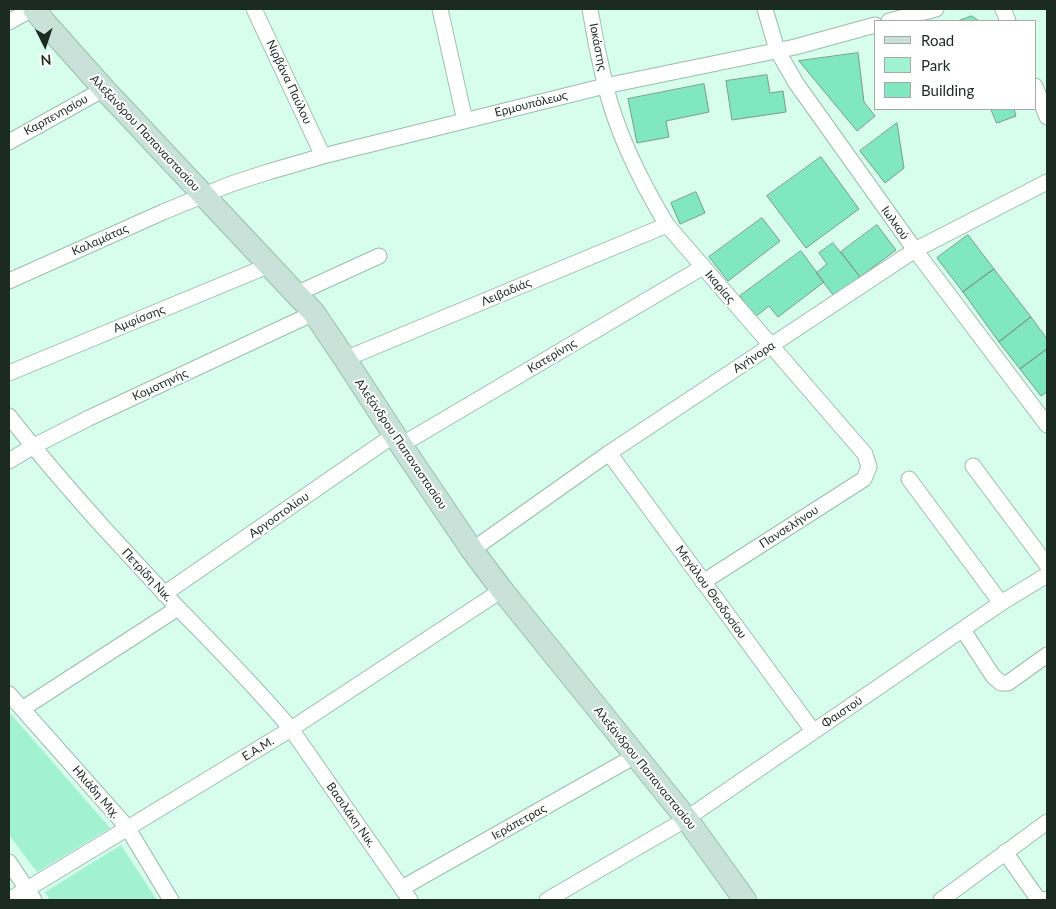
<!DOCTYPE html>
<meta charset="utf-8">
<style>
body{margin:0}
#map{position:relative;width:1056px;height:909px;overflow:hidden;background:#d7feed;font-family:Lato,sans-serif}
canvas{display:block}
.frame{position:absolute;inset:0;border:10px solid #1c2a24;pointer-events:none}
.legend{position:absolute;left:874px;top:20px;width:162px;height:90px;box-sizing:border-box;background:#fff;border:1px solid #a4aaa7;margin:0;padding:6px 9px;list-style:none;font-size:15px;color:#1c2a24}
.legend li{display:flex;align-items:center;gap:10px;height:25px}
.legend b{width:25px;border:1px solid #a4aaa7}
.north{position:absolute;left:20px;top:20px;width:50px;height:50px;-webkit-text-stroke:4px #fff;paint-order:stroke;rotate:176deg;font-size:14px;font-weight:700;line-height:20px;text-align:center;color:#1c2a24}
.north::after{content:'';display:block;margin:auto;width:18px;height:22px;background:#1c2a24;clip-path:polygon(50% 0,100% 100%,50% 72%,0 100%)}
</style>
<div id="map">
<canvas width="1056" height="909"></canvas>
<div class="frame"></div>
<ul class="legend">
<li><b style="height:6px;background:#c9e2d9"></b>Road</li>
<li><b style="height:14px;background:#a2f2d2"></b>Park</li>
<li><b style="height:14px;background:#80e7c1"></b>Building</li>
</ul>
<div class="north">N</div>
</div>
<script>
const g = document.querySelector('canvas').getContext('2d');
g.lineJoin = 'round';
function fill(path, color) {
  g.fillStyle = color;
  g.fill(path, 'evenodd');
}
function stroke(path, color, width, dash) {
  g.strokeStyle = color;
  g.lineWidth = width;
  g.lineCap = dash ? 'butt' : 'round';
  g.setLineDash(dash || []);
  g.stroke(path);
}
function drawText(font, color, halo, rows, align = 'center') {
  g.font = font + ' Lato,sans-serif';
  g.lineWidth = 4;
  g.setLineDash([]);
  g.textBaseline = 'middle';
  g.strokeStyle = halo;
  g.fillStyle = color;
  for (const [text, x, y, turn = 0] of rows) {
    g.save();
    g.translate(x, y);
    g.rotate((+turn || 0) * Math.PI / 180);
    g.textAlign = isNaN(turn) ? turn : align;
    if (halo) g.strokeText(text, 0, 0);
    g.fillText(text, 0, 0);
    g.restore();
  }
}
const green = new Path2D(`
 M9,712L110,828L37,872L9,835Z
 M121,845L157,900H50L45,892Z`);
const building = new Path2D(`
 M972,16L979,21H958Z
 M858,53L864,102L875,116L857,131L799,61Z
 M767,75L770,93L783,91L786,112L732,120L726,81Z
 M704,84L709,112L666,121L669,137L637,143L628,99Z
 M991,109H1014L1016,116L997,123Z
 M897,123L904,168L885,183L860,151Z
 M821,157L859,209L806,248L767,196Z
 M696,192L705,213L680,224L671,203Z
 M762,218L780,241L728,281L709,257Z
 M877,225L896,250L860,277L841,252Z
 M968,235L994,269L963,292L937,258Z
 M833,243L860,277L834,296L816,273L827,264L819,253Z
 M801,251L824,282L778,317L769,306L755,317L740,296Z
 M994,269L1031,317L999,342L963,292Z
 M1031,317L1047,339V349L1020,369L999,342Z
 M1047,349V392L1041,396L1020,369Z`);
const minor = new Path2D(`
 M254,9L323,156
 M440,9L465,121
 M590,9C594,34 599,59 605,84C617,134 641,182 667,225L865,454L869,467L864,479L703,582
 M765,9L777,50L796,83L915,250L1047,425
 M1003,9L1008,21
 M889,21L936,9
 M9,22L32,9
 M1035,86L1047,117
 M9,142L104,89
 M9,281L163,212L231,184L268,172L323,156L605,86L795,47L875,25
 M296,294L379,256
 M345,359L667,225
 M9,373L270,265
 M9,416C38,454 70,490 102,526C129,555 155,584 182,612C219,650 257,688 291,729L410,900
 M401,445L703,267
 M609,453L813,731
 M9,461L32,447L89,418L314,313
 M973,466L1047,565
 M909,479L1001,603
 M472,550L609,453L915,250L1047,182
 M164,594L394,435
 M963,630L993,676L1001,683H1008L1047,655
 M9,694L127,827L171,900
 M22,709L178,608
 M1005,852L1038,899L1047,900
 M9,862L34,900
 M402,888L635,756
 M9,900L291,729L502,590
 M547,900L683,821L1001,603L1047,575
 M941,900L1047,822`);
const secondary = new Path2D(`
 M34,9L47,25L104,89L314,313L345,359L401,445L472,550L502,590L686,818L745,900`);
const streetNames = [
 ["Ιοκάστης",598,47,79],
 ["Νιρβάνα Παύλου",289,82,65],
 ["Ερμουπόλεως",531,104,-14],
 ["Καρπενησίου",56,115,-29],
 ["Αλεξάνδρου Παπαναστασίου",145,133,47],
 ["Ιωλκού",895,223,54],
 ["Καλαμάτας",100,240,-24],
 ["Ικαρίας",720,287,50],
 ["Λειβαδιάς",506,292,-23],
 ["Αμφίσσης",139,319,-22],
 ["Κατερίνης",552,356,-31],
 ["Αγήνορα",754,357,-33],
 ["Κομοτηνής",160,385,-25],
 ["Αλεξάνδρου Παπαναστασίου",401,444,56],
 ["Αργοστολίου",279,515,-35],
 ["Πανσελήνου",789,527,-33],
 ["Πετρίδη Νικ.",147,575,47],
 ["Μεγάλου Θεοδοσίου",711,592,54],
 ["Φαιστού",842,712,-34],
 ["Ε.Α.Μ.",258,749,-31],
 ["Αλεξάνδρου Παπαναστασίου",645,768,51],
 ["Ηλιάδη Μιχ.",96,792,49],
 ["Βασιλάκη Νικ.",351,815,55],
 ["Ιεράπετρας",519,822,-29]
];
fill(green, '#a2f2d2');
fill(building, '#80e7c1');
stroke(building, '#789c8d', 1);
stroke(minor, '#99bdae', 17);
stroke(secondary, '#99bdae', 24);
stroke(minor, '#fff', 15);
stroke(secondary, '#c9e2d9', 22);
drawText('12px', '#1c2a24', '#fff', streetNames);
</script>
